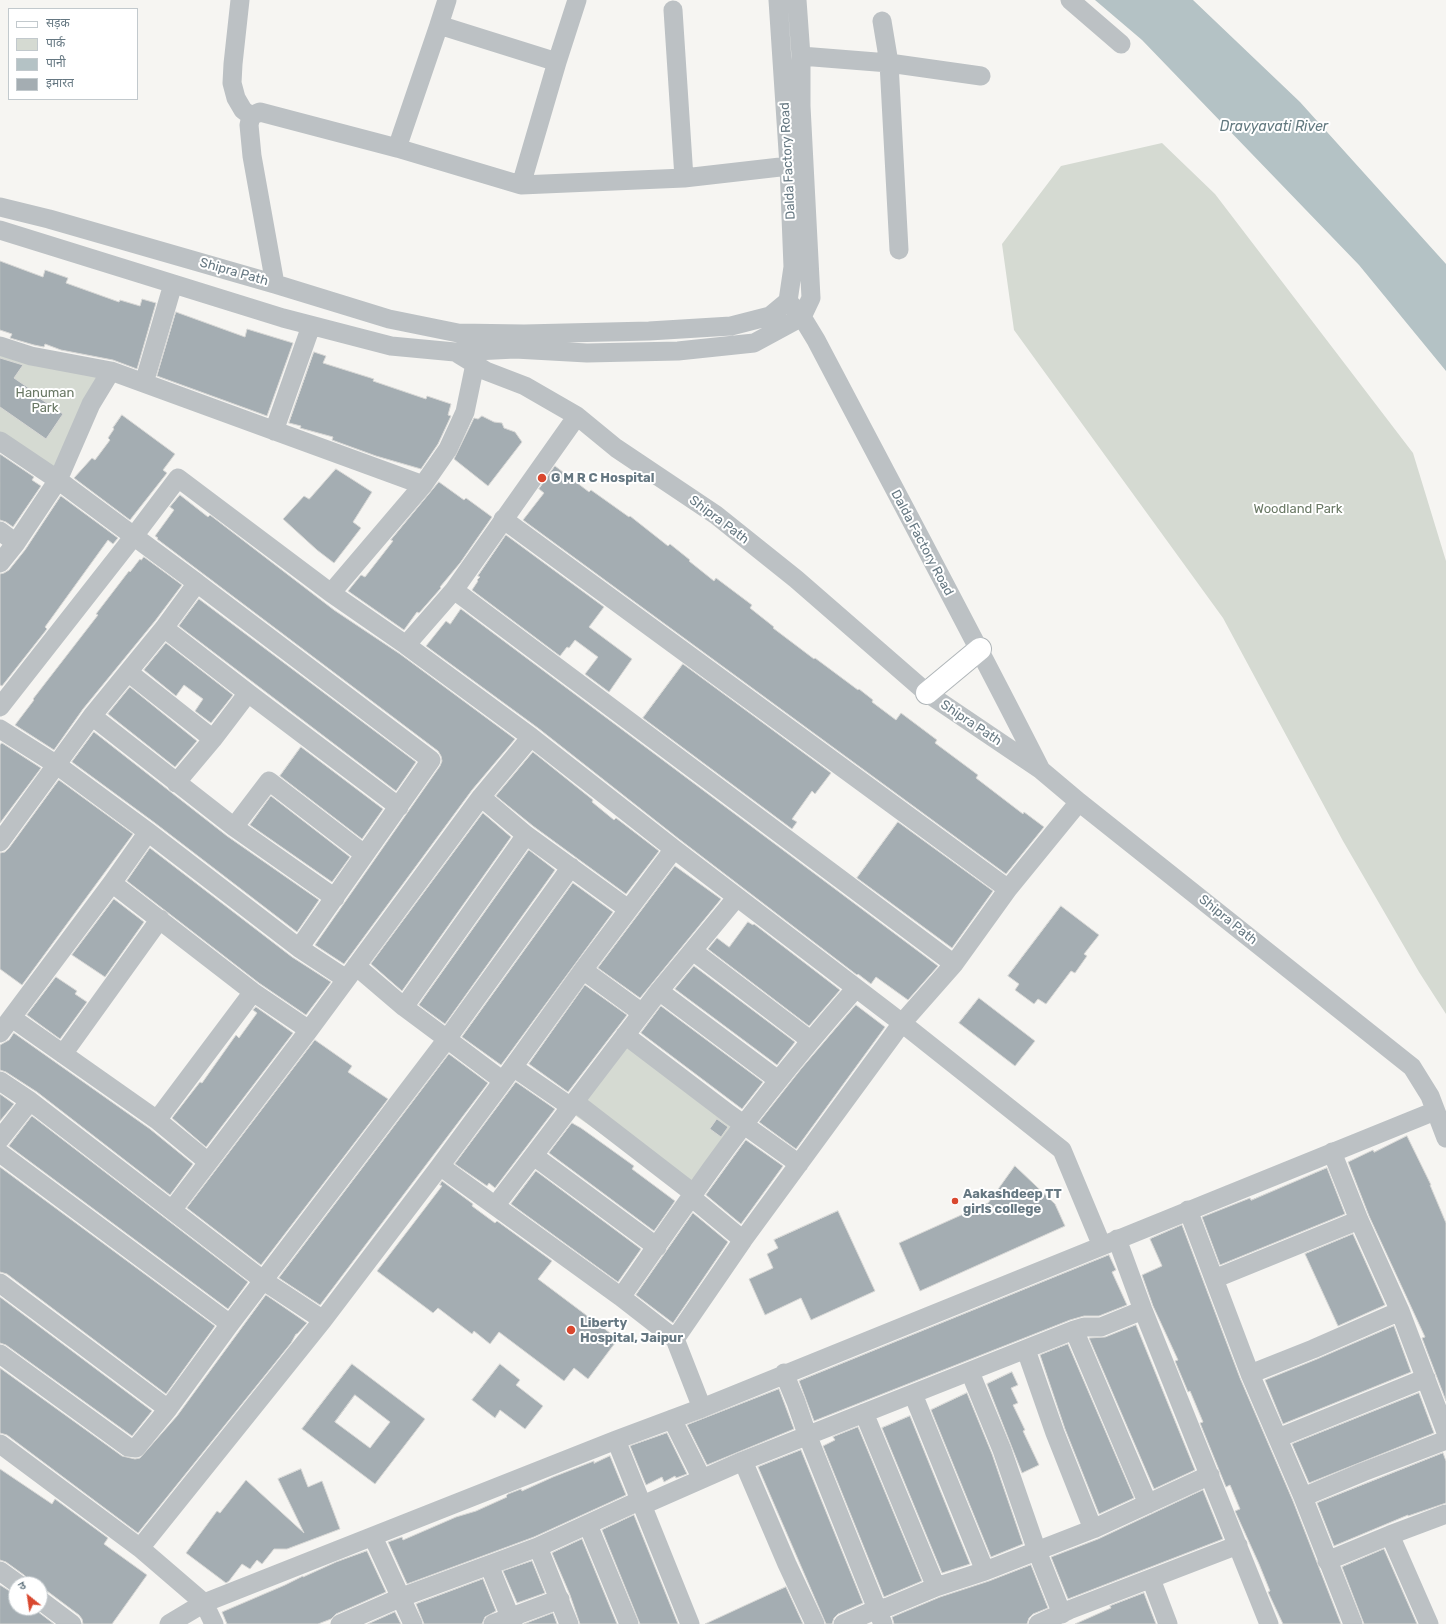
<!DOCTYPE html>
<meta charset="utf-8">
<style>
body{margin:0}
#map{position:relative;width:1446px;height:1624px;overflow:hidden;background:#f6f5f2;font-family:Rubik,"Noto Sans Devanagari",sans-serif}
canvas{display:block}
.legend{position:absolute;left:8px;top:8px;width:130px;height:92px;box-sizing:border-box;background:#fff;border:1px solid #c2c9cd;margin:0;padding:5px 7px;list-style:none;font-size:12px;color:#667882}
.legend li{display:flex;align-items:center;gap:8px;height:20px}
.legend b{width:20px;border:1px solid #c2c9cd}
.north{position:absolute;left:8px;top:1576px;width:40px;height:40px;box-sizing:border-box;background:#fff;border:1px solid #c2c9cd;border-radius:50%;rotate:330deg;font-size:11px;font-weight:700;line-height:16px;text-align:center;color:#667882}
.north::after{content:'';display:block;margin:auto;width:14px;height:18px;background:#d9482f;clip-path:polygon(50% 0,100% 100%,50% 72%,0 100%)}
</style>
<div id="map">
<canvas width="1446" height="1624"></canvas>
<ul class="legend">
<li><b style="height:5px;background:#fff"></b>सड़क</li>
<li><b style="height:11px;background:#d5dad2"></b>पार्क</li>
<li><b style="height:11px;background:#b4c2c5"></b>पानी</li>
<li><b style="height:11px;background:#a4adb2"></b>इमारत</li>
</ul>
<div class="north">उ</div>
</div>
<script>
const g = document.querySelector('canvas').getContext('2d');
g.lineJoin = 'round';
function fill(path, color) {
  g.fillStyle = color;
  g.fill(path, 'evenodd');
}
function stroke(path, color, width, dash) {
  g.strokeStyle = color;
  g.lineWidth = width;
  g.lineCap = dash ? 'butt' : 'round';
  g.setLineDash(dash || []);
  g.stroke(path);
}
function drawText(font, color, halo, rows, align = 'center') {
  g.font = font + ' Rubik,sans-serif';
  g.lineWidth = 4;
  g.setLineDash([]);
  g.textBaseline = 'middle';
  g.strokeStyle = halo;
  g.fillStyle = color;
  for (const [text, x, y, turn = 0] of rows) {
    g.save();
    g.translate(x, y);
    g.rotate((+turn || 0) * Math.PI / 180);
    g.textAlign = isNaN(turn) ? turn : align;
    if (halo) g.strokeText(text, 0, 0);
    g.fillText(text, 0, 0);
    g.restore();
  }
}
const green = new Path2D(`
 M1162,143L1215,194L1413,453L1446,561V1014L1419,972L1343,841L1223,618L1014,330L1002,244L1061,166Z
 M0,342L111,371L58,480L0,441Z
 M630,1028L747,1121L691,1197L569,1111Z`);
const water = new Path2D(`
 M1095,0H1193L1300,102L1446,264V371L1359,265L1142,40Z`);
const building = new Path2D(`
 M0,261L43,277L45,270L68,278L66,283L119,302L120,300L140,306L142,299L156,303L137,369L113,360L61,350L45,344L44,347L34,345L10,338L12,334L0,330Z
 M176,312L245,337L247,329L293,343L267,416L157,376Z
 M314,352L326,356L323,363L374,379L373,381L426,399L427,396L451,404L448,415L451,416L438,444L421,469L376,456L332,440L333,437L300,428L301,426L289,423Z
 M0,358L23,365L14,378L36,393L35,395L63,414L46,439L0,407Z
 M122,415L175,454L163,470L167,473L130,520L74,478L92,458L95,460L110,440L108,438L114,429L113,428Z
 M482,416L494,422L502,423L504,428L515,432L522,442L488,486L454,459L474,418L478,419Z
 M0,454L34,477L32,480L41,486L13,527L6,522L0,520Z
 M555,466L589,492L591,490L629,517L630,516L668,546L670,544L690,560L689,561L714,581L716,578L752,605L750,608L774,627L773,628L814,659L815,658L858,690L859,689L873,700L872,702L896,720L901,713L937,740L935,743L978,775L976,778L1023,814L1024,812L1044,827L1006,874L523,520L544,493L539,489Z
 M336,469L372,492L353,522L361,528L334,563L317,550L283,519L304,496L309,499Z
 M439,482L464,500L466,498L492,517L460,563L440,587L441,588L419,613L417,612L404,630L348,591L361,575L365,577L393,541L391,540Z
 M180,495L208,517L210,515L334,610L400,654L515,739L472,790L344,964L315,945L440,766L442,761L441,756L438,751L157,539L158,538L155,536L174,510L170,507Z
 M61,496L118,538L113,544L108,540L45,627L47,629L2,686L0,685V574L4,573L9,570L25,550Z
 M506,535L604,607L589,627L632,659L609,692L585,674L598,657L575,640L569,648L567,647L560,656L472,590L478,581L477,580L480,577L478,576Z
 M144,557L182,585L155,621L83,709L54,750L15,725L34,700L33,699L98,615L96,614L129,571L130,572L140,559L141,560Z
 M199,599L416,762L396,791L179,626Z
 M461,609L938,966L908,1000L876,977L871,984L858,974L857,975L679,839L538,728L426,646L446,621L450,624Z
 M166,643L233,695L211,723L195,711L203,699L184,685L176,696L144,670Z
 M683,664L831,773L815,794L812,791L792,819L797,822L792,829L643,718Z
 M130,687L197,741L175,767L108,714Z
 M94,732L227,836L319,900L297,932L155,823L72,762Z
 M2,743L41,768L0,823V745Z
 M301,747L383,809L362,839L280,776Z
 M533,752L593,800L592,802L614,820L616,818L659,851L626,894L533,826L496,796Z
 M59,780L133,834L22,985L0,969V853L5,852L9,848Z
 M271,796L350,857L332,882L250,825Z
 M483,813L511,837L402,991L371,964Z
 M898,822L993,891L952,948L857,878Z
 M150,848L292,957L331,982L306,1015L259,983L127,881Z
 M529,850L555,870L445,1024L419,1005Z
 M675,866L721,899L640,998L598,968Z
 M573,883L613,912L501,1065L462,1037Z
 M114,899L144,922L105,977L72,955Z
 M1061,906L1099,935L1084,954L1087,956L1075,973L1071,971L1046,1004L1038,999L1034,1004L1015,990L1019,984L1008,976Z
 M748,922L753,925L754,924L840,990L809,1026L708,949L717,938L729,947Z
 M694,966L795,1042L777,1065L675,989Z
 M56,977L77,991L75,994L87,1002L60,1039L27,1015Z
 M585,985L627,1015L568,1092L529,1064Z
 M979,998L1035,1041L1015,1066L959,1023Z
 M856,1005L885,1027L796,1149L759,1122L801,1069Z
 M661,1006L763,1082L742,1109L641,1033Z
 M256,1007L293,1033L206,1147L172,1118L200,1082L202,1083L236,1035L239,1038L257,1013L253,1010Z
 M14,1033L150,1129L193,1164L170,1195L37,1092L6,1072L0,1070V1045L9,1040Z
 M315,1040L352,1066L348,1072L388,1099L261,1265L187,1208Z
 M449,1054L488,1083L320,1305L279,1278Z
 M516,1082L555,1109L495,1188L489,1183L487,1186L455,1164Z
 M0,1094L14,1104L0,1121Z
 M32,1116L248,1282L228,1309L9,1146Z
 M717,1119L728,1127L721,1137L710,1129Z
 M572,1123L581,1128L634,1166L632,1169L675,1201L654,1231L549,1153Z
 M1407,1136L1431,1185H1430L1446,1223V1401L1422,1338L1425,1337L1369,1216L1348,1162L1373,1150L1374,1152Z
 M746,1140L783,1166L741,1224L706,1195Z
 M1015,1166L1055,1204L1065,1226L920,1291L899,1243L988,1203Z
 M0,1167L215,1326L166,1394L7,1274L0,1272Z
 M1327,1168L1345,1214L1220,1265L1202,1217L1250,1198L1251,1200Z
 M536,1171L641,1249L618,1282L511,1204Z
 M442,1181L473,1204L472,1206L495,1223L497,1221L552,1261L538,1279L618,1339L588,1379L574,1368L564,1381L499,1332L490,1344L474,1331L472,1334L438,1308L433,1313L377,1271L442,1186L440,1185Z
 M838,1211L875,1291L811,1320L801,1298L765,1315L749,1279L773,1268L767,1254L778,1248L774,1240Z
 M693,1213L728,1242L673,1323L636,1295Z
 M1182,1225L1240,1378L1293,1501L1341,1624H1283L1268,1592L1270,1591L1259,1564L1235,1511L1240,1509L1230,1485L1226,1487L1200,1423L1203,1422L1190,1391L1188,1392L1175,1361L1178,1360L1153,1306L1142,1275L1162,1266L1150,1239Z
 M1353,1234L1385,1305L1338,1326L1305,1254Z
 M1109,1255L1116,1270L1112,1272L1127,1305L1099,1316H1084L1070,1320L814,1421L799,1381Z
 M266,1295L307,1323L297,1334H296L291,1343L138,1533L7,1435L0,1433V1368L122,1456L135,1459L140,1458L177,1416Z
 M0,1297L152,1411L132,1436L6,1345L0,1343Z
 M1136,1325L1195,1470L1154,1489L1089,1338L1105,1337Z
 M1394,1326L1411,1372L1283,1424L1265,1380L1317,1359Z
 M1068,1344L1134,1498L1099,1514L1065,1429L1040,1355Z
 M352,1364L425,1419L375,1484L302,1429ZM355,1395L390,1422L370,1448L335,1422Z
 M500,1364L520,1380L516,1385L543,1406L525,1429L500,1410L495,1418L472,1400Z
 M1012,1372L1018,1385L1011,1388L1018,1403L1013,1405L1025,1430L1023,1431L1039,1465L1022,1473L987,1384Z
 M779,1389L794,1429L707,1465L687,1425Z
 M967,1393L992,1454L1023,1544L991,1557L931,1410Z
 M1419,1393L1434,1433L1309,1483L1292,1444Z
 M910,1416L970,1564L942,1573L882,1428Z
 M858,1427L922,1581L884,1597L823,1446L835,1440L833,1437Z
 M667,1433L687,1474L676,1478L675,1476L664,1482L662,1477L646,1485L630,1446Z
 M801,1450L863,1603L838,1614L834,1618L832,1624H826L758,1467Z
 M1443,1453L1446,1461V1503L1408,1516V1515L1334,1546L1317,1503Z
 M610,1456L626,1495L534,1537L407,1584L388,1542L402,1537L403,1540L456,1517L476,1511L507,1497L506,1496L508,1494L521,1489L522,1491L553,1477L594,1461V1463Z
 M0,1469L52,1504L55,1499L108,1538L104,1544L147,1575L112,1624H83L82,1619L79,1615L47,1591L40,1589V1584H34L24,1575L6,1562L0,1560Z
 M301,1469L308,1487L322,1481L340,1529L287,1549H274L262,1564L257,1560L250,1569L242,1564L229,1581L226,1583L186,1553L217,1511L220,1513L246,1480L304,1533L278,1479Z
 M1203,1490L1223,1539L1068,1599L1051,1557L1098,1539Z
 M634,1515L678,1624H640L602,1530Z
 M582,1539L617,1624H580L570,1595L552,1553Z
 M1384,1549L1417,1624H1364L1342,1567Z
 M367,1551L386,1592L336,1614L331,1619L318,1624H227L222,1612L285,1585L303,1576V1577L336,1562Z
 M532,1561L545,1593L517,1603L503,1571Z
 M1031,1565L1048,1608L1033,1614L1029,1618L1027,1624H894L892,1617L940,1597L989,1581Z
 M483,1579L496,1611L485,1617L482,1624H424L416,1604Z
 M0,1585L16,1595V1608H33L54,1624H0Z
 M786,1587L803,1624H705L746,1605Z
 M1144,1593L1156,1624H1075L1111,1608L1110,1606Z
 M395,1612L401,1624H368Z
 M553,1613L557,1624H524Z`);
const minor = new Path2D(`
 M240,0L233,64L232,83L236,98L243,110L251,116
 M778,0L789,166L793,267L788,301L802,317L816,340C891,483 967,624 1040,768
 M797,0L801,56V106L811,298L802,317
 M1070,0L1121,44
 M673,10L684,178
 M882,21L889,63L899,250
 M439,25L447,0
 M801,56L889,63L981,76
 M397,148L439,25L557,62
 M521,185L557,62L577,0
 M0,207L49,219L275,284L389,319L458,333L524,334L649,331L731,326L770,316L788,301
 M0,230L283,318L391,346L455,352L486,371L525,386L577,416L616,448L716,515L796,579L927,693L1041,770L1079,802L1412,1067L1430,1096L1446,1138
 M275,284L252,156L249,125L251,116L260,112L397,148L521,185L684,178L789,166
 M0,346L31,356L111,371L423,485
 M455,352L515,349L587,353L678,351L754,343L802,317
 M111,371L91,404L58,480L197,583
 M144,383L173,284
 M274,431L311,326
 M0,441L58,480L16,543L0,563
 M503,519L1008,889
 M0,531L16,543
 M454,590L954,964L1008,889L1079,802
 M331,593L423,485L448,449L465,412L475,364
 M164,628L248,693L213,739L176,783
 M406,645L454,590L577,416
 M128,672L213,739
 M248,693L399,807
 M0,707L134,536L178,478L331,593L406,645L531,737L674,849L902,1023L1062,1150L1102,1246
 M92,716L234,827L335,898
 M0,729L57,765L148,832L299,948L346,979
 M481,797L526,835L628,909
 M234,827L269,781L364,854
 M0,842L92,716L164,628L197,583L431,760L299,948
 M112,883L253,992L309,1030
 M693,951L810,1040
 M356,966L404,1007L447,1039L571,867
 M583,970L642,1013
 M659,991L778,1080
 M404,1007L526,835
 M12,1018L157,1120L208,1162
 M0,1033L112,883L148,832
 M625,1035L729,1114L799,1164
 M63,1054L160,919
 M513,1067L571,1107
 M0,1081L30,1101L264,1281L323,1320
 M575,1102L693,1193
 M157,1120L253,992
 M0,1139L30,1101
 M1332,1152L1359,1220L1400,1311L1446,1432
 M0,1153L230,1324
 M534,1156L657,1247
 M440,1166L503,1081L583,970L674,849
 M691,1197L743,1240
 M495,1206L659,991L737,897
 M172,1210L309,1030L481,797L531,737
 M1188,1210L1250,1374L1303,1497L1353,1624
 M1117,1239L1143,1310L1269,1624
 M1214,1279L1359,1220
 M0,1283L168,1409
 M621,1297C646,1262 669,1227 694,1193C744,1121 799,1053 856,988
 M1074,1330L1148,1504
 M675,1339L743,1240L902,1023L954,964
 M1026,1350L1055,1433L1093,1529
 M0,1354L128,1447L136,1448L168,1409L230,1324L447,1039L503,1081
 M970,1372L1002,1450L1037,1551L1062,1614
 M784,1373L796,1402L808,1437L883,1624
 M1250,1374L1313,1349L1400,1311
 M913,1394L985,1571
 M864,1413L936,1587
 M672,1419L702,1479
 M1278,1438L1426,1378
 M616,1440L690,1624
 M0,1444L140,1548
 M743,1461L787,1564L815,1624
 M1303,1497L1363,1472L1446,1440
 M643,1505L743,1461L1074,1330L1084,1327H1101L1143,1310
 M588,1525L629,1624
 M1390,1535L1429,1624
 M373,1537L413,1624
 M538,1547L569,1624
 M1327,1561L1390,1535L1446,1514
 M489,1565L513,1624
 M0,1571L18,1584
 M1151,1579L1168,1624
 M40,1600L72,1624
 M169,1624L204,1603L616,1440L702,1408L1435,1111
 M214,1624L204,1603L140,1548L323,1320L440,1166L621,1297L675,1339L702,1408
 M340,1624L402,1597L538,1547L641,1500
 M493,1624L560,1599
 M843,1624L877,1609L888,1607L936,1587L985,1571L1093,1529L1210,1475
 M1038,1624L1069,1610L1238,1545`);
const major = new Path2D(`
 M927,693L980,649`);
const markers = [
 [542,478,5,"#d9482f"],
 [955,1201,4,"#d9482f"],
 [571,1330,5,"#d9482f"]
];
const streetNames = [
 ["Dalda Factory Road",788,161,-93],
 ["Shipra Path",234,272,16],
 ["Shipra Path",719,520,37],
 ["Dalda Factory Road",922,543,62],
 ["Shipra Path",971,723,34],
 ["Shipra Path",1228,920,39]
];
const parkNames = [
 ["Hanuman",45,393],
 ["Park",45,408],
 ["Woodland Park",1298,509]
];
const poiNames = [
 ["G M R C Hospital",551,478],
 ["Aakashdeep TT",963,1194],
 ["girls college",963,1209],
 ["Liberty",580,1323],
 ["Hospital, Jaipur",580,1338]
];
const waterNames = [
 ["Dravyavati River",1274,127]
];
fill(green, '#d5dad2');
fill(water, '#b4c2c5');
fill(building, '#a4adb2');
stroke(building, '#d7d7d5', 1);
stroke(major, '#b0b6b9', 24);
stroke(minor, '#bcc1c4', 19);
stroke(major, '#fff', 22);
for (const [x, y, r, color] of markers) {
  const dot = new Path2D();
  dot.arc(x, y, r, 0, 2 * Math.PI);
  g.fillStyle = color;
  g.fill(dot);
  stroke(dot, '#fff', 1.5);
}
drawText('13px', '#667882', '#fff', streetNames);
drawText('13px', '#6a7965', '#fff', parkNames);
drawText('bold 13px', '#667882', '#fff', poiNames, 'left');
drawText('italic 14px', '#62797f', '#fff', waterNames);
</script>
